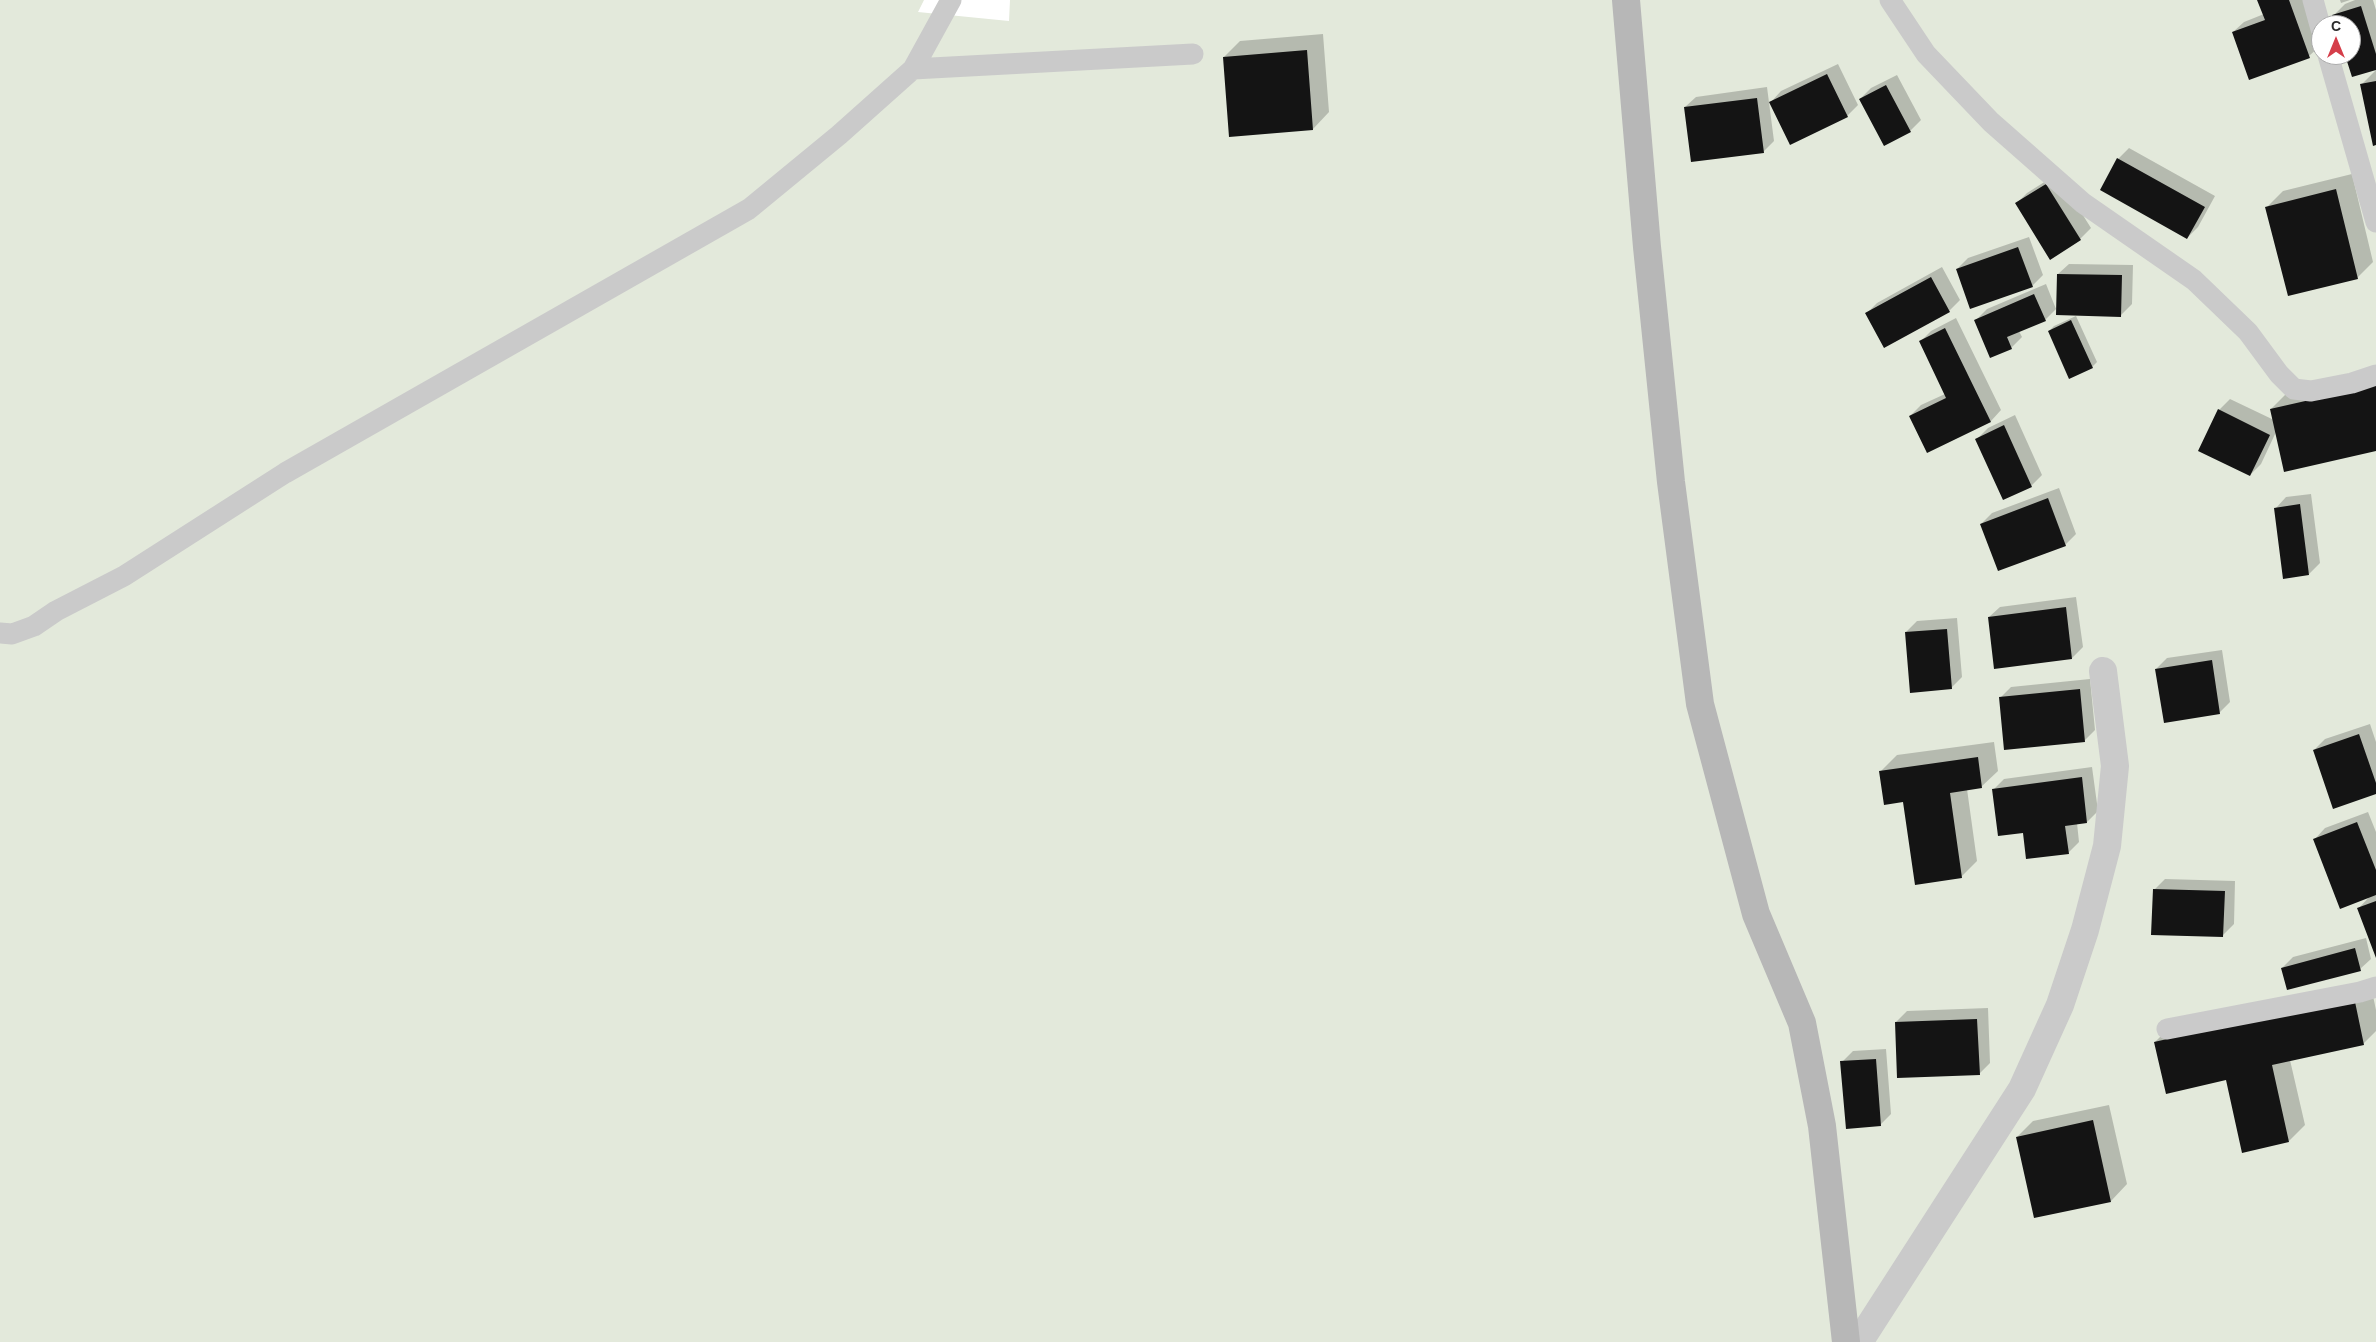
<!DOCTYPE html>
<meta charset="utf-8">
<style>
body{margin:0}
#map{position:relative;width:2376px;height:1342px;overflow:hidden;background:#fff;font-family:"DM Sans",sans-serif}
canvas{display:block}
.north{position:absolute;left:2311px;top:15px;width:50px;height:50px;box-sizing:border-box;background:#fff;border:1px solid #ababab;border-radius:50%;rotate:0deg;font-size:14px;font-weight:700;line-height:20px;text-align:center;color:#2d2d2d}
.north::after{content:'';display:block;margin:auto;width:18px;height:22px;background:#d53e4a;clip-path:polygon(50% 0,100% 100%,50% 72%,0 100%)}
</style>
<div id="map">
<canvas width="2376" height="1342"></canvas>
<div class="north">С</div>
</div>
<script>
const g = document.querySelector('canvas').getContext('2d');
g.lineJoin = 'round';
function fill(path, color) {
  g.fillStyle = color;
  g.fill(path, 'evenodd');
}
function stroke(path, color, width, dash) {
  g.strokeStyle = color;
  g.lineWidth = width;
  g.lineCap = dash ? 'butt' : 'round';
  g.setLineDash(dash || []);
  g.stroke(path);
}
const green = new Path2D(`
 M0,0H924L918,12L1009,21L1010,0H2376V1342H0ZM2321,25H2351V55H2321Z`);
const shadow = new Path2D(`
 M2258,0H2304L2320,46L2309,56L2250,78L2233,32L2244,22L2264,14Z
 M2340,0H2350L2341,3Z
 M2373,0L2376,10V68L2347,55H2351V25H2337L2334,15L2345,4L2355,0Z
 M1323,34L1329,112L1313,129L1224,57L1240,41Z
 M1838,64L1858,105L1847,116L1771,102L1781,91Z
 M2376,70V144L2361,85Z
 M1897,75L1921,120L1910,131L1860,99L1871,88Z
 M1767,87L1774,141L1763,152L1685,107L1696,97Z
 M2129,148L2215,196L2198,227L2187,238L2118,159Z
 M2057,174L2091,228L2080,239L2016,204L2027,193Z
 M2352,174L2373,262L2357,278L2267,207L2283,191Z
 M2029,237L2043,275L2032,286L1957,269L1968,258Z
 M2069,264L2133,265L2132,304L2121,315L2058,274Z
 M1942,267L1960,300L1949,311L1866,314L1877,303Z
 M2046,284L2056,309L2045,320L2019,331L2022,337L2011,348L1976,320L1987,309Z
 M2076,316L2097,362L2092,367L2049,331L2054,326Z
 M1956,318L2001,410L1991,421L1910,416L1921,405L1945,394L1920,342L1931,331Z
 M2376,373V450L2276,432L2261,464L2250,475L2219,410L2230,399L2274,420L2271,409L2287,393Z
 M2015,415L2042,475L2031,486L2004,498L1977,439L1988,428Z
 M2059,488L2076,534L2065,545L1981,524L1992,513Z
 M2311,494L2320,563L2309,574L2276,508L2286,497Z
 M2076,597L2083,647L2072,658L1989,617L2000,607Z
 M1957,618L1962,677L1951,688L1906,632L1917,621Z
 M2222,650L2230,702L2219,713L2156,669L2167,658Z
 M2090,679L2095,730L2084,741L2000,698L2011,687Z
 M2370,724L2376,742V792L2314,750L2325,739Z
 M1994,742L1998,771L1981,787L1967,789L1977,861L1961,877L1881,771L1897,755Z
 M2092,767L2098,811L2087,822L2077,823L2079,842L2068,853L2024,832L1993,790L2004,779Z
 M2368,812L2376,832V953L2359,908L2371,895L2315,839L2325,828Z
 M2165,879L2235,881L2234,924L2223,935L2154,890Z
 M2366,938L2371,959L2360,969L2282,968L2293,957Z
 M2370,982L2376,1010V1031L2363,1044L2290,1060L2305,1125L2289,1141L2227,1079L2155,1042L2171,1026Z
 M1988,1008L1990,1063L1979,1074L1896,1022L1907,1011Z
 M1886,1049L1891,1114L1880,1125L1842,1062L1853,1051Z
 M2109,1105L2127,1184L2111,1201L2017,1137L2033,1121Z`);
const building = new Path2D(`
 M2257,0H2289L2310,58L2249,80L2232,32L2265,20Z
 M2361,6L2376,54V70L2352,77L2345,55H2351V25H2336L2332,15Z
 M1307,50L1313,130L1229,137L1223,57Z
 M1827,74L1848,117L1790,145L1769,102Z
 M2376,81V145L2373,146L2360,84Z
 M1886,85L1911,132L1884,146L1859,99Z
 M1757,98L1764,153L1691,162L1684,107Z
 M2117,158L2205,207L2187,239L2100,190Z
 M2046,184L2081,240L2050,260L2015,203Z
 M2336,189L2358,279L2288,296L2265,207Z
 M2018,247L2033,287L1970,309L1956,269Z
 M2057,274L2122,275L2121,317L2056,315Z
 M1931,277L1950,312L1884,348L1865,313Z
 M2034,294L2046,321L2007,337L2012,349L1990,358L1974,320Z
 M2071,320L2093,368L2069,379L2048,331Z
 M1945,328L1991,422L1927,453L1909,416L1946,398L1919,341Z
 M2376,385V451L2284,472L2270,409Z
 M2218,409L2270,435L2250,476L2198,451Z
 M2004,425L2032,487L2003,500L1975,439Z
 M2048,498L2066,546L1998,571L1980,524Z
 M2300,504L2309,575L2283,579L2274,508Z
 M2066,607L2072,659L1994,669L1988,617Z
 M1947,629L1952,689L1910,693L1905,632Z
 M2212,660L2220,714L2164,723L2155,669Z
 M2080,689L2085,742L2004,750L1999,697Z
 M2359,734L2376,783V794L2333,809L2313,750Z
 M1978,757L1982,788L1950,793L1962,878L1915,885L1903,802L1884,805L1879,771Z
 M2082,777L2087,823L2065,826L2069,854L2026,859L2023,833L1998,836L1992,789Z
 M2357,822L2376,870V895L2340,909L2313,839Z
 M2153,889L2225,891L2223,937L2151,935Z
 M2376,901V958L2357,908Z
 M2355,948L2361,971L2287,990L2281,968Z
 M2354,997L2364,1045L2272,1065L2289,1142L2242,1153L2226,1080L2166,1094L2154,1042Z
 M1977,1019L1980,1075L1897,1078L1895,1022Z
 M1876,1059L1881,1126L1846,1129L1840,1061Z
 M2093,1120L2111,1202L2034,1218L2016,1137Z`);
const lane = new Path2D(`
 M1890,0L1926,54L1991,122L2083,203L2194,280L2248,332L2279,374L2294,389L2311,391L2352,383L2376,375
 M2313,0L2321,29
 M2328,55L2376,222
 M913,69L1193,54
 M0,633L12,634L34,626L56,611L124,576L285,473L749,209L839,135L913,69L951,0
 M2167,1029L2360,992L2376,987`);
const street = new Path2D(`
 M1859,1342L2022,1089L2060,1005L2085,930L2107,846L2115,766L2103,671`);
const secondary = new Path2D(`
 M1626,0L1647,247L1671,482L1700,704L1756,914L1802,1023L1822,1126L1846,1342`);
fill(green, '#e3e9db');
fill(shadow, '#0003');
fill(building, '#141414');
stroke(lane, '#cacaca', 21);
stroke(street, '#cacaca', 28);
stroke(secondary, '#b7b7b7', 28);
</script>
